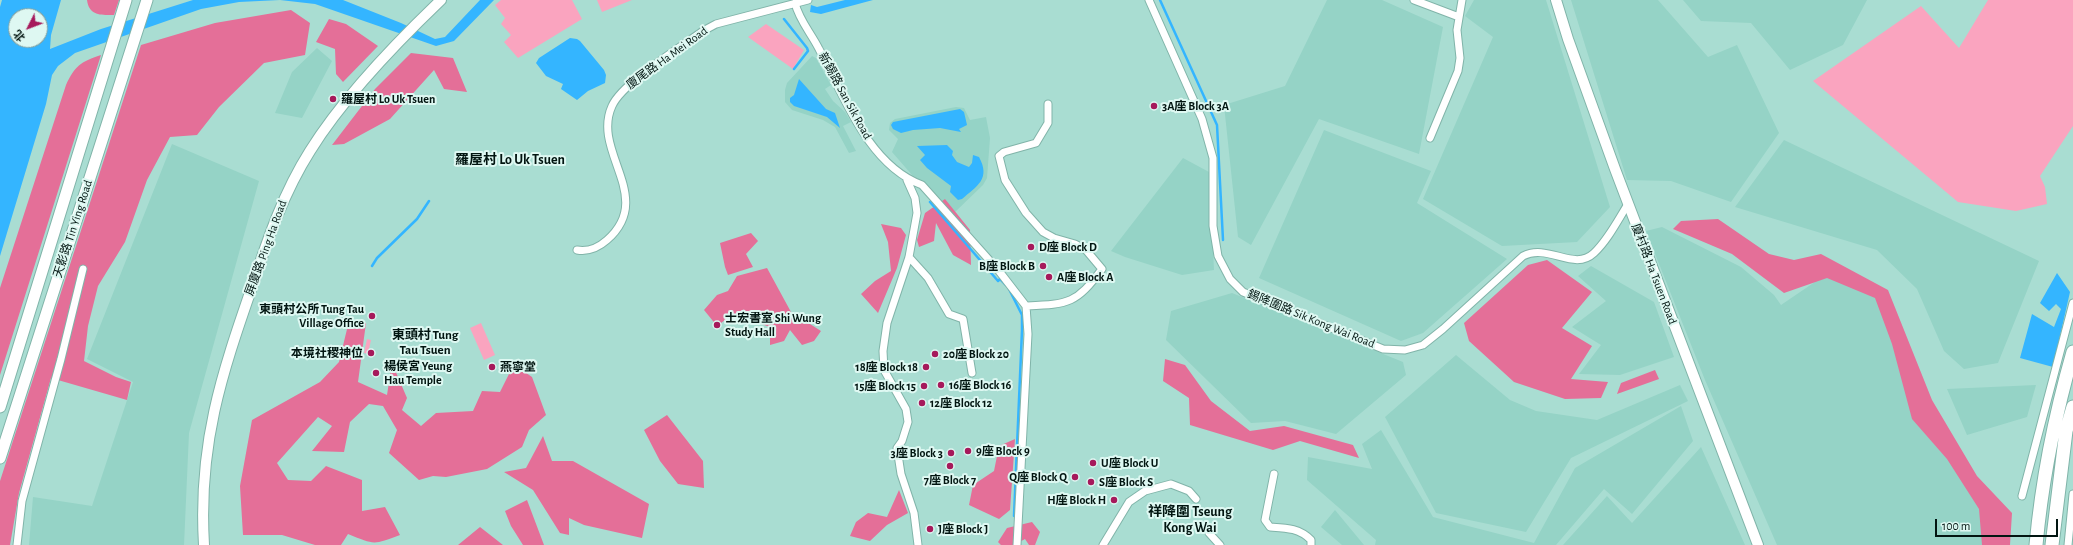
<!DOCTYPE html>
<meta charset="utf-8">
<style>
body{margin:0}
#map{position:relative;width:2073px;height:545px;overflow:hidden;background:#a9ddd2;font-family:"Alegreya Sans","Noto Sans SC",sans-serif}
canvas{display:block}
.north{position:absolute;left:8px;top:8px;width:40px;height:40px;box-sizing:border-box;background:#def8f2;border:1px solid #869d98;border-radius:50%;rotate:228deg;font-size:11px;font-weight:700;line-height:16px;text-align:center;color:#021511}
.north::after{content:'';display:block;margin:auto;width:14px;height:18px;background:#a6195b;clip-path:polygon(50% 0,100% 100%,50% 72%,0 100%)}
.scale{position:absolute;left:1935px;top:519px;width:123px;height:18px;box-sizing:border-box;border:2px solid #021511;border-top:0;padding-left:5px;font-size:12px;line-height:14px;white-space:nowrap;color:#021511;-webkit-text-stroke:3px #def8f2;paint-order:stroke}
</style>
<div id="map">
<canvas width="2073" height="545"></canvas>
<div class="north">北</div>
<div class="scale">100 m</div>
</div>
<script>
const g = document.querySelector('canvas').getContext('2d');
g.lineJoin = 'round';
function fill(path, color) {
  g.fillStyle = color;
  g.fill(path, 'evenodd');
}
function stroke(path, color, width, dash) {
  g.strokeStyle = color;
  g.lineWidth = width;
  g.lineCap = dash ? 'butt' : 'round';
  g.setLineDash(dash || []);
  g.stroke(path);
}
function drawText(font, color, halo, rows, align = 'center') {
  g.font = font + ' "Alegreya Sans","Noto Sans SC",sans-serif';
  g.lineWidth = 4;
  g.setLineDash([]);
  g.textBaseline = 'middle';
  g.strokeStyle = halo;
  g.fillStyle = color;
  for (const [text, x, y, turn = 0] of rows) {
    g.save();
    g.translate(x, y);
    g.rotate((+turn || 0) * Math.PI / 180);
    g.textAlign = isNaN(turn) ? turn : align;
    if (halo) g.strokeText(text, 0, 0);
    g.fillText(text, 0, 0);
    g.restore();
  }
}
const built = new Path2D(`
 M1327,0H1382L1443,27L1419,154L1319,119L1251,245L1238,237L1224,105L1285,86Z
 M1474,0H1546L1610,207L1577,242L1502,246L1423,199L1493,37L1465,16Z
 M1571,0H1658L1708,57L1737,45L1779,133L1731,202L1671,181L1627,180Z
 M1683,0H1867L1843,45L1790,70L1751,23L1701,21Z
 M317,48L332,61L302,118L275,113L292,72Z
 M812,56L816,58L831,85L825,89L833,101L845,112L851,122L843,126L856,151L849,153L835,127L823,120L792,110L785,102V90L787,83Z
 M956,107L964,108L970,120L986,117L990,138L987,178L983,185L954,213H951L923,182L912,175L892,152L898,139L889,130L890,123L895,119Z
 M1324,130L1431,171L1417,203L1507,259L1423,333L1401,341L1259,278Z
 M1784,140L2039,261L1998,363L1964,369L1944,351L1917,289L1877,250L1735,207Z
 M172,144L259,181L189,433L184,545H29L33,497L92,506L133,382L87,359Z
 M1183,158L1209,172L1214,270L1182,275L1125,257L1111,251Z
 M1662,227L1741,267L1774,295L1781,305L1831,271L1885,300L1924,392L1987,513L1989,545H1777L1705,380L1646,231Z
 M1591,266L1654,302L1674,357L1620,375L1579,374L1601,345L1572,327L1606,301L1578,276Z
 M1232,293L1403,362L1406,375L1336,434L1285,421L1251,423L1166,340L1171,311Z
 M1456,355L1510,400L1536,411L1597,420L1680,385L1688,401L1571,458L1526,532L1436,513L1385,417Z
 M2036,385L2027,417L1967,435L1947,389Z
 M1681,406L1693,441L1632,514L1604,489L1556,545H1375L1376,540L1307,480L1308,457L1372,469L1362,444L1381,430L1433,517L1534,543L1575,468Z
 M1701,447L1745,545H1563L1607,496L1632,523Z
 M1335,510L1364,545H1342L1321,527Z`);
const green = new Path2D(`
 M501,0H572L582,19L518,58L504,42L511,35L501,24L505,18L495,5Z
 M597,0H632L602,12Z
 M1988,0H2073V126L2040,176L2045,187L2047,204L2016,211L1958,202L1813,81L1921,6L1959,48Z
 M766,24L804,50L793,69L748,37Z
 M481,323L495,355L484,360L470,328Z
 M367,339L371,340L368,354L364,353Z`);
const forest = new Path2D(`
 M87,0H119L114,15C101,15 89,16 87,0Z
 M291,10L310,23L305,55L264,63L219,107L197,135L170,137L147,180L125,242L98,286L88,326L84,361L116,377L131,382L127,400L51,378L19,493L10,545H0V481L141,45L215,23Z
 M329,19L346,24L378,46L343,82L336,74L335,49L316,42Z
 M411,53L453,58L467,92L444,89L434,70L390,119L344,144L332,145L375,89Z
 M101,55L0,375V288L66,85C75,66 80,62 101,55Z
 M945,199L970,230L971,265L953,255L936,223L934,241L919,247L917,240L925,213Z
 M1718,219L1769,254L1794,260L1821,254L1888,290L1932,400L1977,476L2012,513L2010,545H1982L1979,509L1947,459L1912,419L1892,344L1875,298L1827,278L1784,293L1732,254L1673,229L1681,221Z
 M881,224L901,228L906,235L897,268L878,313L861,294L875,281L891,271L888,242Z
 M751,233L758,241L746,254L753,267L728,275L725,267L720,243Z
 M1547,260L1592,292L1562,328L1592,346L1571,379L1608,382L1601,398L1565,399L1514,382L1469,341L1464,323L1528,265Z
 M767,268L791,312L821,331L814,341L802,345L790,330L784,341L770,345V327L733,314L717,326L704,310L717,295L728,291L737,276Z
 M349,321L366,323L358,382L387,395L392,363L407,398L402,410L421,426L436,413L473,411L482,391L500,392L511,370L519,368L532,377L546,415L529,430L522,447L487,469L446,477L433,476L419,480L389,453L397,430L383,406L369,404L350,422L344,452L312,451L332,426L318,417L277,463L288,480L311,481L326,466L362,480V511L385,507L400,535C373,545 375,545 348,534L341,545H315L282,535H243L240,486L252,420L320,382L339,362Z
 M1165,359L1185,365L1211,401L1250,431L1284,426L1353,445L1359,458L1300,441L1273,450L1190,425L1189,398L1163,381Z
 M1655,370L1659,379L1617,394L1621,383Z
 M667,415L703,461L704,488L678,484L660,461L644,430Z
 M543,436L552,461H573L649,504L642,538L584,525L569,518V535L560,533L533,490L504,472L526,468Z
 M1015,439L1010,510L999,519L969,505L973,485L994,471L999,446Z
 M899,490L908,513L887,525L870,541L850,536L856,522L868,513L887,517Z
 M527,500L544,545H523L511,526L505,511Z
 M1032,522L1040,532L1035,545H1029L1025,539L1014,545H1001L998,542L1007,528Z
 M480,527L503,545H458Z`);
const water = new Path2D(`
 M2,0H61L51,35L50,49L101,29L193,0H343L401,23L435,39L445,37L480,0H494L454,41L436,46L315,4L280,0L239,2L201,9L75,53L58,66L52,75L46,104L0,256V7ZM16,16H40V40H16Z
 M845,0H873L821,14L810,12L811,5L817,7Z
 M570,38L577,39L580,41L604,70L606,75L605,83L588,91L577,100L561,89L563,84L546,76L536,63L539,58Z
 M799,79L826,109L835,113L840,128L827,117L794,106L790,102V98L794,95Z
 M960,109L964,112L967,125L959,129L961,132L940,128L913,130L901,133L893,129L891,125L893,122Z
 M947,145L953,151L952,155L957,162L969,167L972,163L973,155L979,157C991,179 977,186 962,199L958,200L950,192L951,186L927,168L920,160L925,155L917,146Z
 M2057,273L2070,292L2053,367L2020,358L2032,314L2054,327L2061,309L2056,304L2049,311L2040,303Z`);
const stream = new Path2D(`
 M1160,0L1217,125L1223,240
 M784,19L807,48L808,51L794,69
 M930,202L998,281L1000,279L1006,285
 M372,266L377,258L417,219L429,201
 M1009,289L1022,315V330L1014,516`);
const street = new Path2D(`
 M1149,0L1202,119L1213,158V226L1218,256L1230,279L1243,292L1383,349L1405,350L1423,345L1443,329L1523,256C1548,243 1574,272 1594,253C1608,240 1618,220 1628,204
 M1414,0L1459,17
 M795,3C799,20 811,33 819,49C844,96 868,165 922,185L999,271L1026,306L1028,334L1017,545
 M1430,138L1458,71L1460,58L1457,30L1462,0
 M907,180L915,198L917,213L909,257L887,323L883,351L884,370L906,409L908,422L902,441L897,448L901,474L914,513L918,545
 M577,250C589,252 598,248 607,240C656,197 591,152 612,106C622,83 681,47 703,31L716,24L808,0
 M909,257L928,278L949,314L963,319L972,373
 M1026,306C1069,304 1076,304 1102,269L1086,250L1075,244L1054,238L1043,232L1026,213L1005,180L999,156L1004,152L1036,143L1048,123V104
 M1274,474L1265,520L1270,527C1286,528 1299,528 1311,540V545
 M2022,496L2073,303
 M1209,533L1220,545
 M17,545L22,501L61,359L83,269
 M1103,545L1129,502L1145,491L1171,484L1189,491L1196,499
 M2068,545L2073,494`);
const secondary = new Path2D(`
 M1556,0L1568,39L1615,169L1758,545
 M204,545C198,445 221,376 253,284C268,238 284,192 310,151C343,98 396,43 441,0`);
const primary = new Path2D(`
 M0,407L126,0
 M0,458L147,0`);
const highway = new Path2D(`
 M2036,545C2042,479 2055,415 2073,352
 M2052,545L2066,431L2073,407`);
const markers = [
 [333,99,4,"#a6195b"],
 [1154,106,4,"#a6195b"],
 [1031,247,4,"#a6195b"],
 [1043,266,4,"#a6195b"],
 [1049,277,4,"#a6195b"],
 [372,316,4,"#a6195b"],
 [717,325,4,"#a6195b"],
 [371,353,4,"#a6195b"],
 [935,354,4,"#a6195b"],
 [492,367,4,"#a6195b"],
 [926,367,4,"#a6195b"],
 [376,373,4,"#a6195b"],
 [941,385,4,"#a6195b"],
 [924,386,4,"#a6195b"],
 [922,403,4,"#a6195b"],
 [968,451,4,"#a6195b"],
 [951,453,4,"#a6195b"],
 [1093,463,4,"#a6195b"],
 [950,466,4,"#a6195b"],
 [1075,477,4,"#a6195b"],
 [1091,482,4,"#a6195b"],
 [1114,500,4,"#a6195b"],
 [930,529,4,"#a6195b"]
];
const streetNames = [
 ["廈尾路 Ha Mei Road",667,58,-36],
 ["新錫路 San Sik Road",845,96,61],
 ["天影路 Tin Ying Road",73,229,-72],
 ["屏廈路 Ping Ha Road",266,248,-70],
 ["廈村路 Ha Tsuen Road",1654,274,69],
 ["錫降圍路 Sik Kong Wai Road",1311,319,22]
];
const poiNames = [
 ["羅屋村 Lo Uk Tsuen",341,99],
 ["3A座 Block 3A",1162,106],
 ["D座 Block D",1039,247],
 ["B座 Block B",1035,266,"right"],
 ["A座 Block A",1057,277],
 ["東頭村公所 Tung Tau",364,309,"right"],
 ["Village Office",364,323,"right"],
 ["士宏書室 Shi Wung",725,318],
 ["Study Hall",725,332],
 ["本境社稷神位",363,353,"right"],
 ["20座 Block 20",943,354],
 ["楊侯宮 Yeung",384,366],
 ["Hau Temple",384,380],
 ["燕寧堂",500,367],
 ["18座 Block 18",918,367,"right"],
 ["16座 Block 16",949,385],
 ["15座 Block 15",916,386,"right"],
 ["12座 Block 12",930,403],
 ["9座 Block 9",976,451],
 ["3座 Block 3",943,453,"right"],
 ["U座 Block U",1101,463],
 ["Q座 Block Q",1067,477,"right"],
 ["7座 Block 7",950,480,"center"],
 ["S座 Block S",1099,482],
 ["H座 Block H",1106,500,"right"],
 ["J座 Block J",938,529]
];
const neighbourhoodNames = [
 ["東頭村 Tung",425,335],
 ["Tau Tsuen",425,350]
];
const quarterNames = [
 ["羅屋村 Lo Uk Tsuen",510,160],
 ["祥降圍 Tseung",1190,512],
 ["Kong Wai",1190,528]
];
fill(built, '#95d3c6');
fill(green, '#faa4bf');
fill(forest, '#e46f98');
fill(water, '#34b5ff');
stroke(stream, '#34b5ff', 2.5);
stroke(street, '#81b4a9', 9);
stroke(secondary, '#81b4a9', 12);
stroke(primary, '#81b4a9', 13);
stroke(highway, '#81b4a9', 15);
stroke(street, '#fff', 7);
stroke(secondary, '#fff', 10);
stroke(primary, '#fff', 11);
stroke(highway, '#fff', 13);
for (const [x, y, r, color] of markers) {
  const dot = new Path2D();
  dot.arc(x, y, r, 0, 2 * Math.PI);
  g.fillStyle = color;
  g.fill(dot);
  stroke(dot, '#def8f2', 1.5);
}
drawText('12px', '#021511', '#def8f2', streetNames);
drawText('bold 12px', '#021511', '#def8f2', poiNames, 'left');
drawText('bold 13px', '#021511', '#def8f2', neighbourhoodNames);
drawText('bold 14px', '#021511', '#def8f2', quarterNames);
</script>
